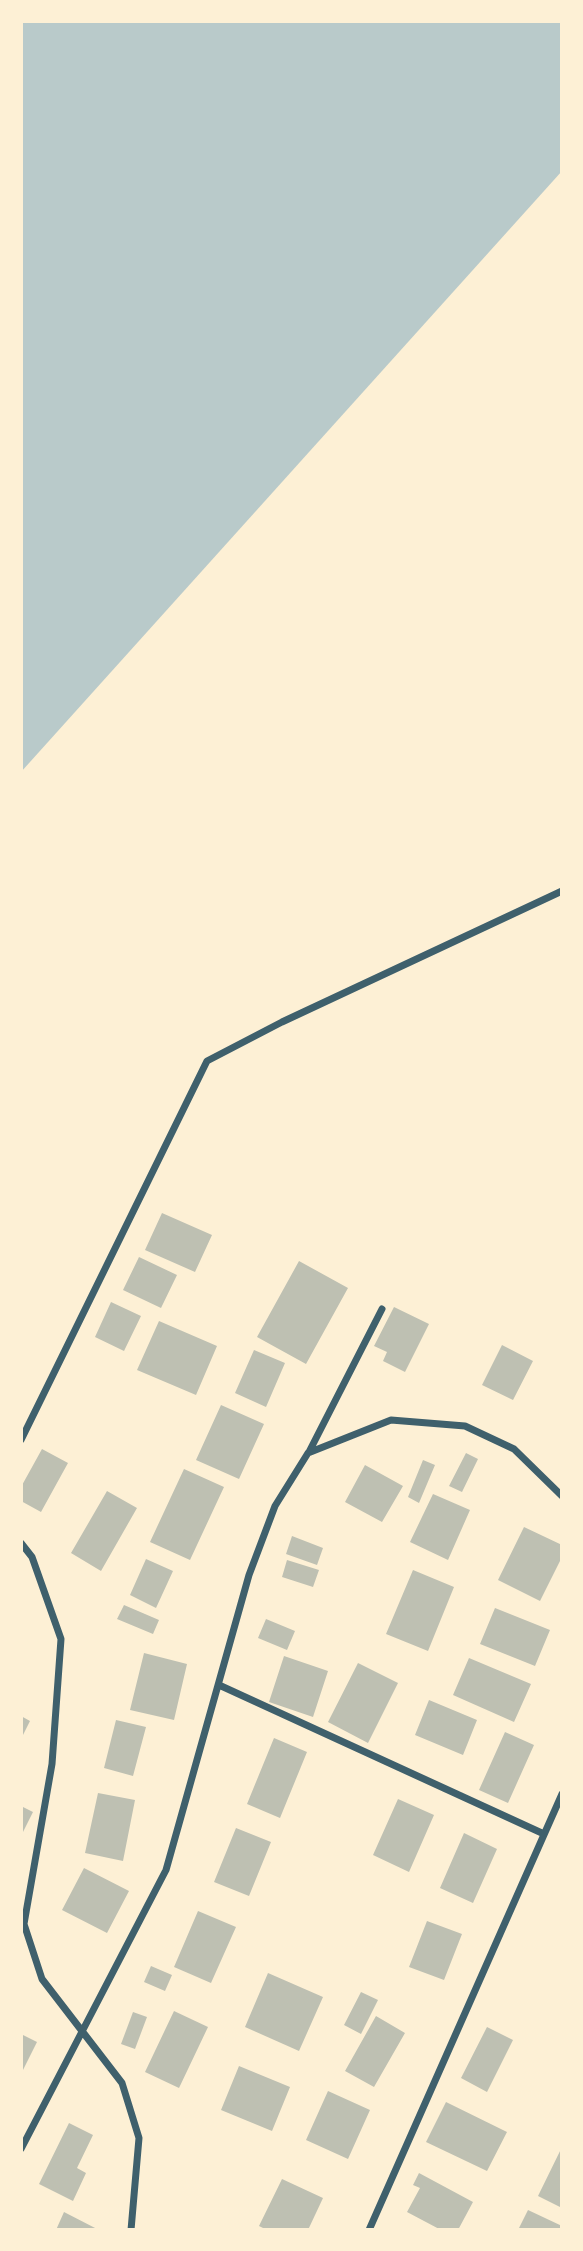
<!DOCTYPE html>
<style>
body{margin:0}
#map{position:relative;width:583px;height:2251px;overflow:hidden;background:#fdf0d5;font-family:"Zilla Slab",serif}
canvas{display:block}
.frame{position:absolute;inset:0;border:23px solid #fdf0d5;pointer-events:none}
</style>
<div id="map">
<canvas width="583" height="2251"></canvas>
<div class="frame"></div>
</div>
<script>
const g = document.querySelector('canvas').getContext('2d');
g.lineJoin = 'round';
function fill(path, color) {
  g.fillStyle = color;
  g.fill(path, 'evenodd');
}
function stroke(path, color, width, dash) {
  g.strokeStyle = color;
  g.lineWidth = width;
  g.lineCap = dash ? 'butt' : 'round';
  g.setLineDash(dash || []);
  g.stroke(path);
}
const green = new Path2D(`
 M21,21H562V171L21,772Z`);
const building = new Path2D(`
 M162,1213L212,1235L195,1272L145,1250Z
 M139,1257L177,1275L161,1308L123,1290Z
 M299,1261L348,1288L306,1364L257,1337Z
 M111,1302L141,1316L124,1351L95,1337Z
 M394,1307L429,1324L405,1372L383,1361L387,1352L374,1346Z
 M159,1321L217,1346L196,1395L137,1370Z
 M502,1345L533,1361L513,1400L482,1385Z
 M254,1350L285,1363L266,1407L235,1393Z
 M221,1405L264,1424L239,1479L196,1460Z
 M42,1449L68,1463L41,1512L21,1501V1487Z
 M466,1453L478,1459L462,1492L449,1486Z
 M423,1460L435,1465L419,1503L408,1497Z
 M365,1465L403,1486L382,1522L345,1502Z
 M184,1469L224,1487L190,1560L150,1542Z
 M107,1491L137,1508L101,1571L71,1553Z
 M433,1494L470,1510L448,1560L410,1542Z
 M524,1527L562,1545V1557L540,1601L498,1580Z
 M292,1536L323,1548L317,1565L286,1554Z
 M146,1559L173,1571L156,1608L130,1595Z
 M287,1560L319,1570L313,1587L282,1577Z
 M413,1570L454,1587L428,1651L386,1634Z
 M124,1605L159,1620L153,1634L117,1619Z
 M495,1608L550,1630L535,1666L480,1644Z
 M266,1619L295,1631L287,1650L258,1638Z
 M144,1653L187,1664L174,1720L130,1710Z
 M284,1656L328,1671L313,1717L269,1702Z
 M469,1658L531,1684L514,1722L453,1695Z
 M358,1663L398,1683L368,1743L328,1722Z
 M429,1700L477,1720L463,1755L415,1735Z
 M21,1716L30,1721L21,1739Z
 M116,1720L146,1727L133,1776L104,1768Z
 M505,1732L534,1745L508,1803L479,1790Z
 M274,1738L307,1752L280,1818L247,1804Z
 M98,1793L135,1800L123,1861L85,1853Z
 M398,1799L434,1815L409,1872L373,1855Z
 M21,1806L33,1812L23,1832L21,1831Z
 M236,1828L271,1842L249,1896L214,1882Z
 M464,1833L497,1849L473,1903L440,1888Z
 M84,1868L129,1891L107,1933L62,1910Z
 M198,1911L236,1927L211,1983L174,1967Z
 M427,1921L462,1934L444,1980L409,1967Z
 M151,1966L172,1975L165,1991L144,1982Z
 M268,1973L323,1997L299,2051L245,2027Z
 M361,1992L378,2000L361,2034L344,2025Z
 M174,2011L208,2027L179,2088L145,2072Z
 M133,2012L147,2017L135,2049L121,2044Z
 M376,2016L405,2033L374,2087L345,2071Z
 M487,2027L513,2040L487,2092L461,2078Z
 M21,2034L37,2042L21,2074Z
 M239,2066L290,2087L272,2131L221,2110Z
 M328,2091L370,2110L348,2159L306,2140Z
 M446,2102L507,2132L487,2171L426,2142Z
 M69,2123L93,2135L77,2168L86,2173L73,2201L39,2184Z
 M562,2147V2208L538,2196Z
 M419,2173L473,2202L458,2230H441L407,2212L420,2188L413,2185Z
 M282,2179L323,2198L308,2230H267L259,2226Z
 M528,2210L562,2226V2230H518Z
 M64,2212L99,2230H56Z`);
const minor = new Path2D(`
 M21,1440L207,1061L282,1022L562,891
 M309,1452L382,1309
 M21,1543L32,1557L61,1639L52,1764L24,1924L42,1979L122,2083L139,2138L131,2230
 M219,1685L544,1834
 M21,2149L166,1870L249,1575L275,1506L308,1453L391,1420L465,1426L514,1449L562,1496
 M369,2230L562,1794`);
fill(green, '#b9caca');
fill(building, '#bec0b2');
stroke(minor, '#3f606c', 7);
</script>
